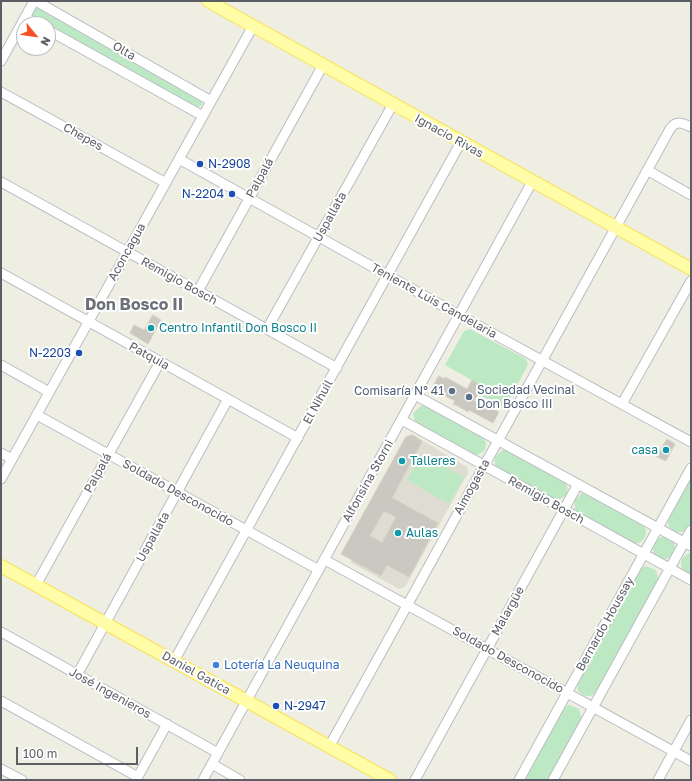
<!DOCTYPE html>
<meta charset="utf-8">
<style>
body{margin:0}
#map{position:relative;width:692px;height:781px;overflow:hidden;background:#efeee3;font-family:"Golos Text",sans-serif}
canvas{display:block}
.frame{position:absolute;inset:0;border:2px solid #5b5e65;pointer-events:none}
.north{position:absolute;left:16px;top:16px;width:40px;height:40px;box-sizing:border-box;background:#fff;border:1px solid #bdbfc1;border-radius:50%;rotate:119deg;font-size:11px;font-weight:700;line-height:16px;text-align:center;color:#5b5e65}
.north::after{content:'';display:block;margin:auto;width:14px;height:18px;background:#f45124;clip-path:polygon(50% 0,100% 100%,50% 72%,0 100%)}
.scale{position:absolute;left:16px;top:747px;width:122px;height:18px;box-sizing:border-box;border:2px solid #5b5e65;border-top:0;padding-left:5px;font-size:12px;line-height:14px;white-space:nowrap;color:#5b5e65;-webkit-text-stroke:3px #fff;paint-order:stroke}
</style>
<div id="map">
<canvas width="692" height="781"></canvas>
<div class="frame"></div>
<div class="north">N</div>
<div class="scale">100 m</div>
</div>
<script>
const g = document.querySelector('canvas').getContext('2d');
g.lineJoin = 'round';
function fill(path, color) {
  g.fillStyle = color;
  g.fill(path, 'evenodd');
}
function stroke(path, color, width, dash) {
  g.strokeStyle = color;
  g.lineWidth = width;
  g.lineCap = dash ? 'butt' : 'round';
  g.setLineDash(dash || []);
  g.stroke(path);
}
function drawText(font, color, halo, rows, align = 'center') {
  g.font = font + ' "Golos Text",sans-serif';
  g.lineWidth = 4;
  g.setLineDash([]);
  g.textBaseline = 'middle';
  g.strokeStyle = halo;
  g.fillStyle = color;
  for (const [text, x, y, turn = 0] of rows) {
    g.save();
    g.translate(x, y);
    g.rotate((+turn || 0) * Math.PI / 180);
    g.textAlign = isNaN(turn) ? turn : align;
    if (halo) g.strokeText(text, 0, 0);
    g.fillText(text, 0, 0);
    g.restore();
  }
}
const education = new Path2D(`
 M413,435L467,467L468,473L405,587L399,589L350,562L351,560L341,554L405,437Z`);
const green = new Path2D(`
 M36,8H40L202,100V105L196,108L48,26V24C42,24 34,20 32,14Z
 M470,329L526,359L528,365L504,408L478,394L482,386L445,365L464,331Z
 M422,405H426L483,436L486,443L485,450L476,456L415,424L413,413Z
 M504,449H508L565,481C571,491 566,500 554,500L497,469L495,465V457Z
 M422,454L464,477L449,504L407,480Z
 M691,474V523L683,532H675L669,527L667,519Z
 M582,493H586L643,524C650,534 644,544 632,544L576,512L574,501Z
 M653 548a11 11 0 1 1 22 0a11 11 0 1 1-22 0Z
 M691,552V577C683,571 678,566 683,557Z
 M646,566L656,570L659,580L596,693C589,698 584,697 578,691L577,683L639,569Z
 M569,705L579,709L582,719L549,780H522L563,708Z`);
const building = new Path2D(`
 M153,315L161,320L148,344L130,333L134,325L144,330Z
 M439,376L444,379L445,377L467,389L472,380L482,386L474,401L489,409L490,407L499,412L493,423L469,410L468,412L458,406L453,404L455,401L437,392L438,390L433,387Z
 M413,435L422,441L392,498L438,523L409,577L387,565L381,576L341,554L406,437ZM384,511L396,517L382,543L370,536Z
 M667,439L675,444L666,461L657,457Z`);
const minor = new Path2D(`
 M36,1L211,101
 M25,17L37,24
 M48,30L203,116
 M1,61L34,1
 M1,92L166,183
 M179,159L459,315L691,442
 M647,170L691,195
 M1,182L337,368
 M1,273L298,438
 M198,291L323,65
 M267,329L393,104
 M1,365L49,392
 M415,395L691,546
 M622,404L691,281
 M37,415L319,570
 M402,420L691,580
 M1,453L12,459
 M1,479L253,26
 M325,560L691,761
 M36,585L160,362
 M1,632L218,753
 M174,661L461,142
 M77,675L228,399
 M1,701L138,777
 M329,747L670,129C676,120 683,123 691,127
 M212,764L240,780
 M1,769L22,780
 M136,780L167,724
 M203,780L532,182
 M415,780L578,484
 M519,780L691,468
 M553,780L691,530
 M658,780L691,720`);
const major = new Path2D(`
 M208,1L691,269
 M1,566L390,780`);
const markers = [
 [200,164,4,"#1a4fb4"],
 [232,194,4,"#1a4fb4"],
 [151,328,4,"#0f9aa8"],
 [79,353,4,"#1a4fb4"],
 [452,391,4,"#5c6f8a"],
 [469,397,4,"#5c6f8a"],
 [666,450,4,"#0f9aa8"],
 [402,461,4,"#0f9aa8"],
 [398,533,4,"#0f9aa8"],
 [216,665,4,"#3f7fe0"],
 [276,706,4,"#1a4fb4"]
];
const streetNames = [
 ["Olta",124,51,30],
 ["Ignacio Rivas",449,136,29],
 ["Chepes",83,137,29],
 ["Palpalá",260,178,-61],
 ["Uspallata",330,217,-61],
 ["Aconcagua",127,252,-61],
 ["Remigio Bosch",179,281,29],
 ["Teniente Luis Candelaria",434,301,29],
 ["Patquia",149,356,29],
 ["El Nihuil",318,402,-61],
 ["Palpalá",98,473,-61],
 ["Alfonsina Storni",368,481,-61],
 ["Aimogasta",472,487,-61],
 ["Soldado Desconocido",178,493,29],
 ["Remigio Bosch",546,500,29],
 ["Uspallata",153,537,-61],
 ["Malargüe",508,611,-61],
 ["Bernardo Houssay",605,624,-61],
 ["Soldado Desconocido",508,660,29],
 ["Daniel Gatica",196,673,29],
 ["José Ingenieros",110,693,29]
];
const transitNames = [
 ["N-2908",208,164],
 ["N-2204",224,194,"right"],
 ["N-2203",71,353,"right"],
 ["N-2947",284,706]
];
const cultureNames = [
 ["Centro Infantil Don Bosco II",159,328],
 ["casa",658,450,"right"],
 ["Talleres",410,461],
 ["Aulas",406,533]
];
const serviceNames = [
 ["Sociedad Vecinal",477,390],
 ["Don Bosco III",477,404],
 ["Comisaría N° 41",444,391,"right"]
];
const shopNames = [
 ["Lotería La Neuquina",224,665]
];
const districtNames = [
 ["Don Bosco II",134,305]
];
fill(education, '#dfddd2');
fill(green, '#bde8c4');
fill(building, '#cac8c0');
stroke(building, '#d4d1c1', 1);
stroke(minor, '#bbbcc3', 11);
stroke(major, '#fae251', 14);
stroke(minor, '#fff', 9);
stroke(major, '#fffda7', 12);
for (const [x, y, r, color] of markers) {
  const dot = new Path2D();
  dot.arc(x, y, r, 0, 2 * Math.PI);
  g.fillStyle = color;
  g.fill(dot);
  stroke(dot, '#fff', 1.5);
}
drawText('12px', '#5b5e65', '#fff', streetNames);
drawText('12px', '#164399', '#fff', transitNames, 'left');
drawText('12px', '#0d838f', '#fff', cultureNames, 'left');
drawText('12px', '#4e5e75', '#fff', serviceNames, 'left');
drawText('12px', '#366cbe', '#fff', shopNames, 'left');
drawText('bold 16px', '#6c7077', '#fff', districtNames);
</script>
